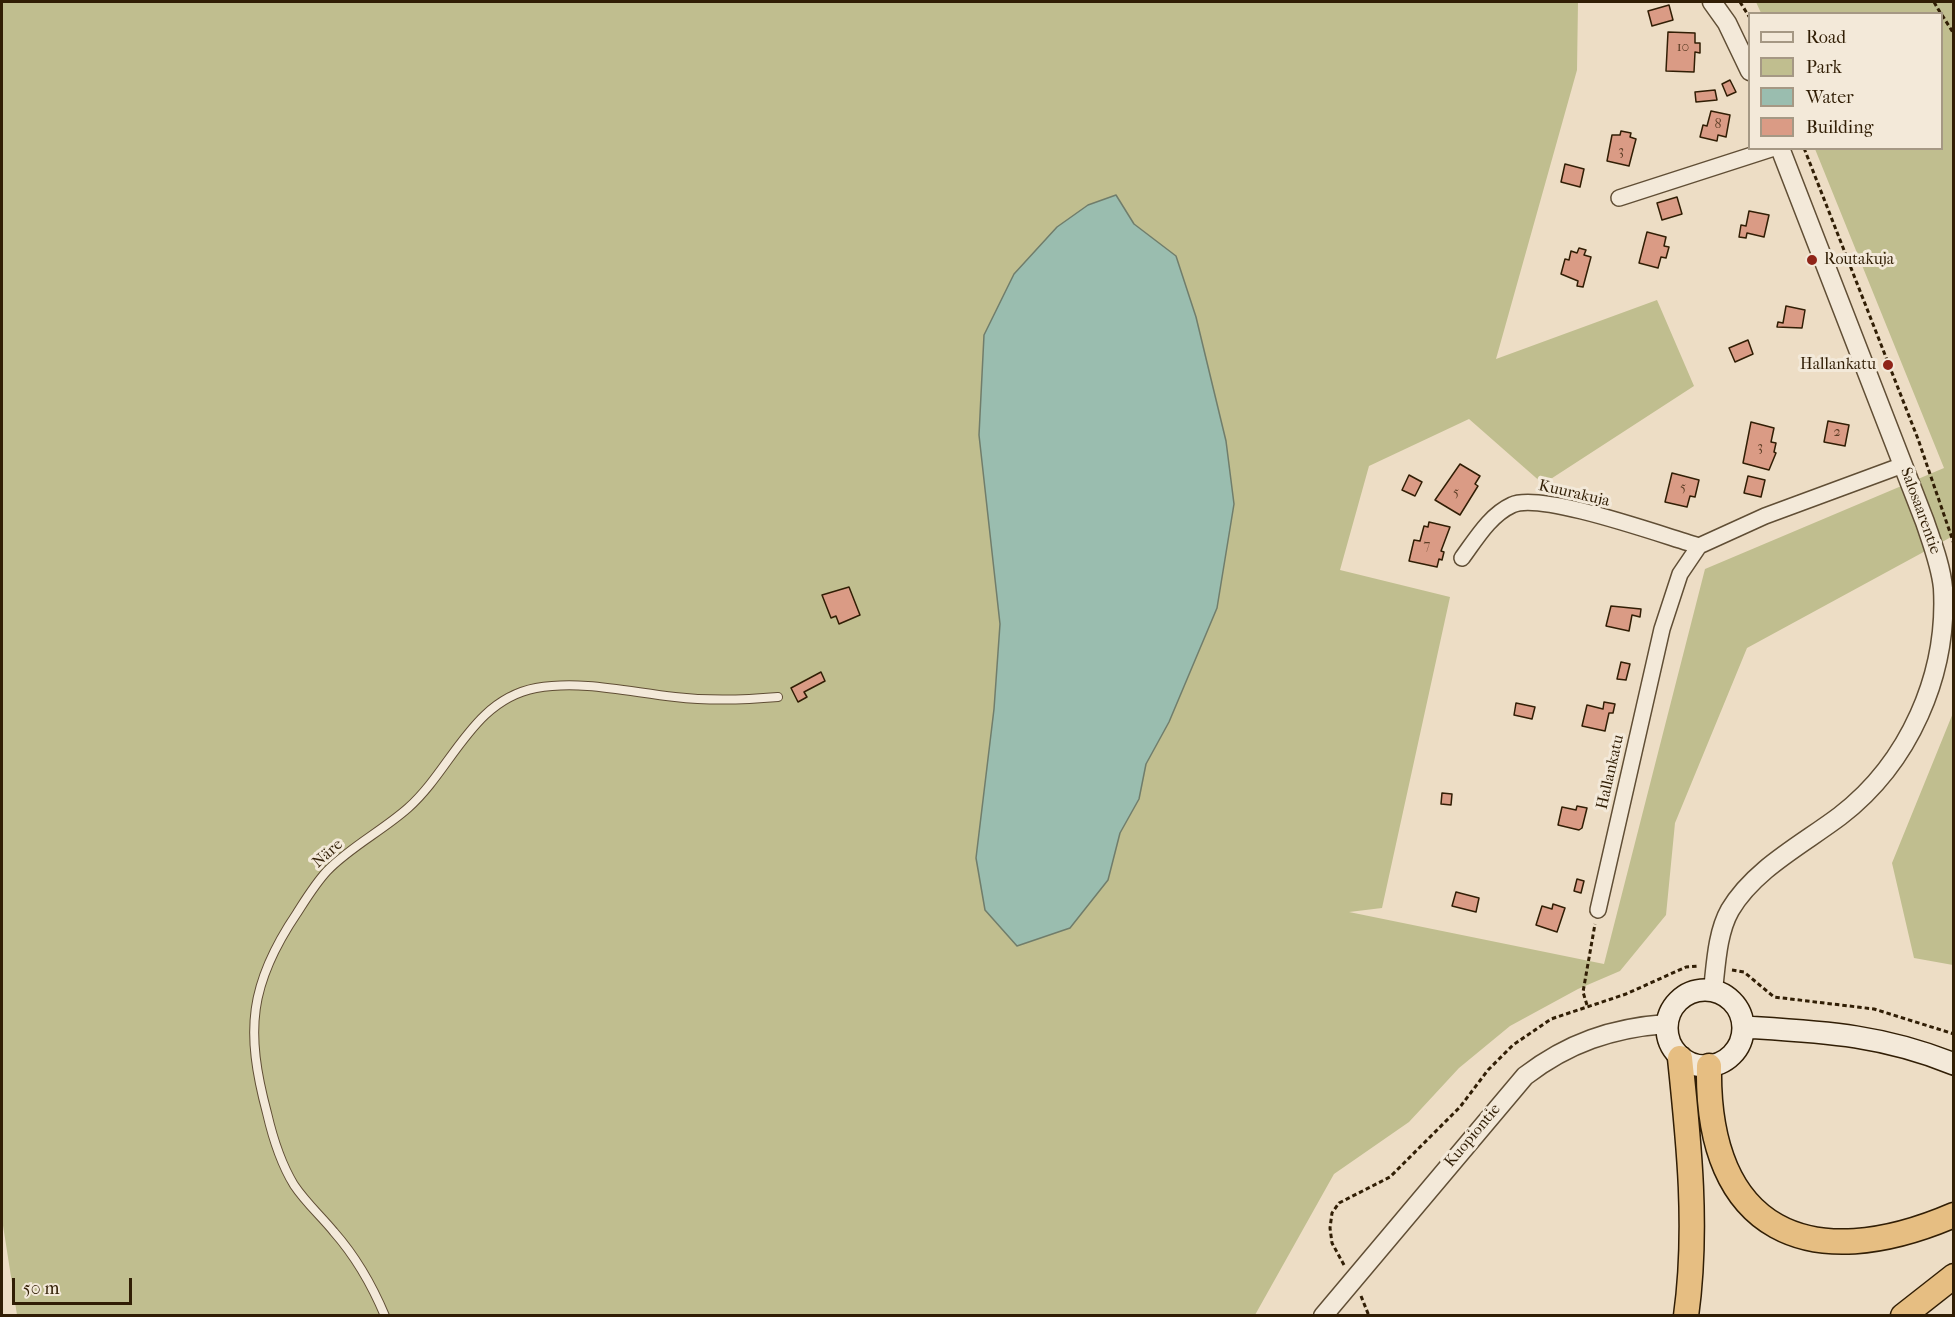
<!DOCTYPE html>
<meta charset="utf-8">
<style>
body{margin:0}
#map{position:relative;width:1955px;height:1317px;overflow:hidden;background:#edddc5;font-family:"IM FELL French Canon",serif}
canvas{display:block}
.frame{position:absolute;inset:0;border:3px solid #311e05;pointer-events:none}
.legend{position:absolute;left:1748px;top:12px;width:195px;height:138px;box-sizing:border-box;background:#f3e9d9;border:2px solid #a59884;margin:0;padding:8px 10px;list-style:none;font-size:18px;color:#311e05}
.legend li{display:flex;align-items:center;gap:12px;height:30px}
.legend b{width:30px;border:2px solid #a59884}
.scale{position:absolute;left:12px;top:1278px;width:120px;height:27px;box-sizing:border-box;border:3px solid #311e05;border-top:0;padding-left:8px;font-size:18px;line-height:21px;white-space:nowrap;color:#311e05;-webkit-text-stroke:4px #f3e9d9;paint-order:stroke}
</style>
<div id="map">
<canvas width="1955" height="1317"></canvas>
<div class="frame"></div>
<ul class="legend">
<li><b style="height:8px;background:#f3e9d9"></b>Road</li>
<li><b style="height:16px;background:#c0be8f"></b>Park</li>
<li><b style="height:16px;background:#9abdaf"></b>Water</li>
<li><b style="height:16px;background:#da9b85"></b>Building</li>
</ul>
<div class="scale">50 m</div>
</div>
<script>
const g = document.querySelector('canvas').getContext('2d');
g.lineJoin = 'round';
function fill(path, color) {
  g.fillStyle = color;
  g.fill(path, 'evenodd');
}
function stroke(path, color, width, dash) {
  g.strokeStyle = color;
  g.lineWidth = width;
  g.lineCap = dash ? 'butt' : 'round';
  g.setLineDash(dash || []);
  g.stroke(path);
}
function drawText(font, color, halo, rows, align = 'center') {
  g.font = font + ' "IM FELL French Canon",serif';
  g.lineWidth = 6;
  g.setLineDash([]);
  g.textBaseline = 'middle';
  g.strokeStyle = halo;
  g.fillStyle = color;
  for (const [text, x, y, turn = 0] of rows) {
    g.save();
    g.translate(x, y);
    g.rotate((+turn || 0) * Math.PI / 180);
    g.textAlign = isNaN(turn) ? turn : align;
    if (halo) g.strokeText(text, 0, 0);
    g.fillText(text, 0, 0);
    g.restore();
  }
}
const green = new Path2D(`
 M2,2H1578L1577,70L1496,359L1657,300L1694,386L1543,484L1469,419L1369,466L1340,570L1450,597L1382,908L1349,912L1604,964L1705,569L1944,468L1815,149L1942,148V14L1761,13L1756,2H1953V536L1747,648L1675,823L1666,915L1620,971L1578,989L1510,1026L1459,1068L1409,1122L1334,1174L1255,1315H17L2,1219ZM1116,195L1134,224L1176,256L1196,317L1226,441L1217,608L1169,722L1146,764L1139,799L1120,833L1108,880L1088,902L994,709L1000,624L991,538Z
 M1953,713V965L1914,958L1892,863Z`);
const water = new Path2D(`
 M1116,195L1134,224L1176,256L1196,317L1226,441L1234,504L1217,608L1169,722L1146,764L1139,799L1120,833L1108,880L1070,928L1017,946L985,910L976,858L994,709L1000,624L979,435L984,335L1014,274L1057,227L1088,205Z`);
const building = new Path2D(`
 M1669,5L1673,20L1652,26L1648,11Z
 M1668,32L1695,33V43H1700V53L1695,52L1694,72L1666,71Z
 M1730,80L1736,92L1727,96L1722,84Z
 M1715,90L1717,100L1696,102L1695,92Z
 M1711,111L1730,115L1726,137L1718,135L1717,141L1700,137L1703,125L1707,126Z
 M1621,131L1631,133L1630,137L1636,139L1629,166L1607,161L1612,135H1620Z
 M1565,164L1584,169L1580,187L1561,182Z
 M1677,197L1682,214L1662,220L1657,203Z
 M1749,211L1769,215L1764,237L1747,233L1746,238L1739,237L1741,225L1746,226Z
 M1647,232L1666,237L1664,246L1669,247L1666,258L1661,257L1658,268L1639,263Z
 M1579,248L1586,250L1584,255L1591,257L1583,287L1577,286L1578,281L1561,274L1565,259L1569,260L1571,251L1577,253Z
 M1786,306L1805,310L1802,328L1777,327L1778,322L1783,323Z
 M1748,340L1753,354L1735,362L1729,348Z
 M1828,421L1849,425L1845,446L1824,442Z
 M1751,422L1774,428L1771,442L1776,443L1774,452L1776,453L1769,470L1743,463Z
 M1460,464L1480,476L1475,484L1478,486L1460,515L1435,500Z
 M1672,473L1699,480L1695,497L1690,496L1687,507L1665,502Z
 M1409,475L1422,482L1415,496L1402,490Z
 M1748,476L1765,480L1761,497L1744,493Z
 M1429,522L1450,527L1441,551L1444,552L1442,560L1439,559L1437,567L1409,561L1414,540L1420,541L1424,526L1428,527Z
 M849,587L860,615L839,624L836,616L831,618L822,595Z
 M1611,606L1641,609L1640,617L1632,615L1629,631L1606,626Z
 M1621,662L1630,664L1626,680L1617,679Z
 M821,672L825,681L804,692L807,697L798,702L791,688Z
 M1604,702L1615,704L1613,713H1609L1605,731L1582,726L1587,705L1603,709Z
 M1516,703L1535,707L1532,719L1514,715Z
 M1442,793L1452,794L1451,805L1441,804Z
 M1577,806L1587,808L1582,828L1579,830L1558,825L1562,807L1576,810Z
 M1577,879L1584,881L1581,893L1574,891Z
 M1456,892L1479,898L1476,912L1452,906Z
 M1553,904L1565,908L1557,932L1536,925L1542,906L1552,909Z`);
const path = new Path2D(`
 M1740,2L1750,18
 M1934,2L1941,14
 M1942,15L1954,34
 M1804,148L1918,439L1954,544
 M1732,970L1744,972L1774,997L1874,1009L1954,1034
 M1587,1005L1583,992L1595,924
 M1344,1265L1332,1243L1330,1228L1332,1213L1339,1203L1390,1177L1460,1107L1488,1070L1513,1045L1551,1019L1626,994L1686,967L1699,966
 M1361,1296L1369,1316`);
const service = new Path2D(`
 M385,1316C372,1285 356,1257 334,1232C321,1216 306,1203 294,1185C280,1162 273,1139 267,1113C245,1031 249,984 297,913C306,899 315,884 327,871C350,847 382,831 408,808C452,769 472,700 536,688C582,680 629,692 675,697C709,701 743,700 778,697`);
const minor = new Path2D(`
 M1619,198L1774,148
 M1462,558C1476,539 1490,515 1512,505C1540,491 1664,536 1699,546
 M1598,910L1662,629L1680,574L1699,546L1765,516L1903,465`);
const tertiary = new Path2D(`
 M1712,2L1727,23L1750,71
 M1713,990C1716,965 1717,933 1730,910C1754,869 1803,844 1840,816C1909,763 1948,675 1943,588C1941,566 1932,543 1925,522L1780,148
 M1323,1316L1525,1076C1568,1043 1612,1028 1666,1024`);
const secondary = new Path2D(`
 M1667 1028a38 38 0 1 1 76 0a38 38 0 1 1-76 0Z
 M1743,1027C1822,1032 1879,1034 1954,1064`);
const trunk = new Path2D(`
 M1680,1058C1689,1143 1698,1230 1686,1316
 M1709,1066C1706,1232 1810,1277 1954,1215
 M1903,1316L1954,1276`);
const markers = [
 [1812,260,6,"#8f2418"],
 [1888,365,6,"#8f2418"]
];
const numberNames = [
 ["10",1683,48],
 ["8",1718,125],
 ["3",1621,152],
 ["2",1837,433],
 ["3",1760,448],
 ["5",1683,488],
 ["5",1456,493],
 ["7",1427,546]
];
const poiNames = [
 ["Routakuja",1824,260],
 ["Hallankatu",1876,365,"right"]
];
const streetNames = [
 ["Kuurakuja",1574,494,13],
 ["Salosaarentie",1920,511,70],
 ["Hallankatu",1611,772,-77],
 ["Näre",328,854,-42],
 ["Kuopiontie",1473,1136,-50]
];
fill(green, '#c0be8f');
fill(water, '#9abdaf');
stroke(water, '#707d6b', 1.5);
fill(building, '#da9b85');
stroke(building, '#311e05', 1.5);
stroke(service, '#604e35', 10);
stroke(minor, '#604e35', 18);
stroke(tertiary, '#604e35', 21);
stroke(secondary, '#311e05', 24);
stroke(trunk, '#311e05', 27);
stroke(path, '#311e05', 3, [4.5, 3]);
stroke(service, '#f3e9d9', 8);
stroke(minor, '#f3e9d9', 15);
stroke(tertiary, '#f3e9d9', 18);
stroke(secondary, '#f3e9d9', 21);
stroke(trunk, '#e6be82', 24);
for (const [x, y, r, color] of markers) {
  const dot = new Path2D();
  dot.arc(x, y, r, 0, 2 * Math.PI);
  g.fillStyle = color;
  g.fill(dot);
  stroke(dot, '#f3e9d9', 2);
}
drawText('14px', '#5b3d25', null, numberNames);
drawText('16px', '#311e05', '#f3e9d9', poiNames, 'left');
drawText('16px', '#311e05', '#f3e9d9', streetNames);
</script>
